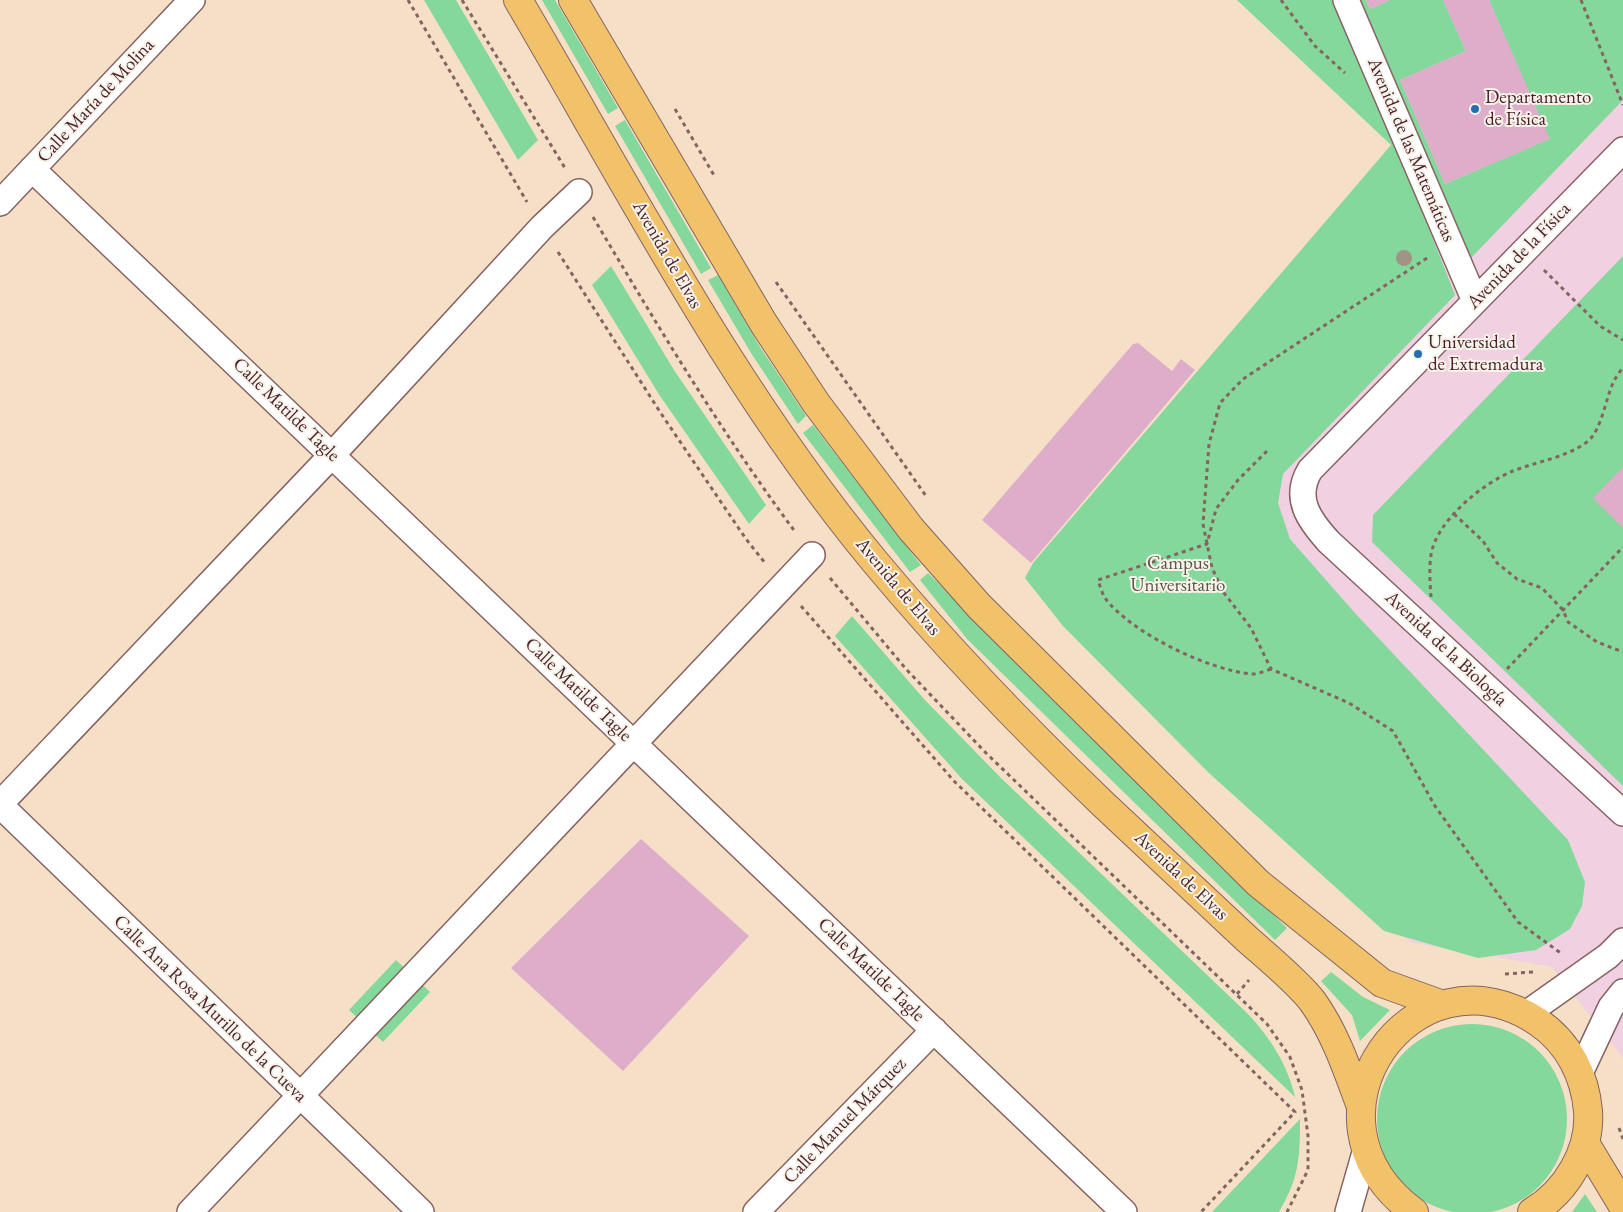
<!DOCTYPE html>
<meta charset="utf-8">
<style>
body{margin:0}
canvas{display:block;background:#f5e0c7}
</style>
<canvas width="1623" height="1212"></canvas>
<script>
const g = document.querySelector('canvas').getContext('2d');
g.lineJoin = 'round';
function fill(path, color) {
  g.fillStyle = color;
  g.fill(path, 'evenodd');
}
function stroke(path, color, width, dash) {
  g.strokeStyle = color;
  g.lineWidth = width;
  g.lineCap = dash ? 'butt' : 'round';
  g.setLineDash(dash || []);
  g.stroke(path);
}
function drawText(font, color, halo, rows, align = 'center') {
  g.font = font + ' "EB Garamond",serif';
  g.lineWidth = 4;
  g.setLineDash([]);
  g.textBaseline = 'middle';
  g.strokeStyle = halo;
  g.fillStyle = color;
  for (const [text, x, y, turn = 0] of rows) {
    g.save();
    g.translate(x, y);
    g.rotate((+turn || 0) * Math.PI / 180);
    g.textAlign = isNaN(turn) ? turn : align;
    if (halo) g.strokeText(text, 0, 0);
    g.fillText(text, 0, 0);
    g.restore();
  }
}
const built = new Path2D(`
 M1336,0H1623V1058L1552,967L1410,942L1209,773L1063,626L1025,578L1033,563L1392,145Z`);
const green = new Path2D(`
 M424,0H456L538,140L518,160Z
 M542,0H555L618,108L608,114Z
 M1237,0H1336L1395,142L1455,295L1283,474L1278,503L1290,539L1354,612L1568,840L1585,882L1582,906L1570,929L1536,950L1478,958L1384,931L1209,773L1063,626L1025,578L1033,563L1391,145Z
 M1360,0H1366L1370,9L1390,0H1443L1466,51L1400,80L1445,184L1549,139L1489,0H1623V100L1471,258Z
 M625,120L711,268L701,274L615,126Z
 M1623,256V786L1372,542L1373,515Z
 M611,266L674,370L766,505L749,524L660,396L592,285Z
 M718,275L760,347L806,416L798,424L751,353L708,280Z
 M813,425L921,565L910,572L803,433Z
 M928,573L1287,928L1275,940L967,639L920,580Z
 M852,616L924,699L1001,778L1249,1015C1270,1038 1288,1065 1295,1097L962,779L835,636Z
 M396,960L430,992L383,1042L349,1010Z
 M1331,972L1363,997L1390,1010L1360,1041L1352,1015L1321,981Z
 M1377 1119a95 95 0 1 1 190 0a95 95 0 1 1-190 0Z
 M1300,1119C1300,1158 1299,1178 1279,1212H1212Z
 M1585,1194L1597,1212H1572Z`);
const building = new Path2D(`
 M1366,0H1390L1370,9Z
 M1443,0H1489L1550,139L1445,184L1400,80L1466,51Z
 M1138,343L1172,371L1181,359L1195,370L1031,563L982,520L1133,344Z
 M1623,467V528L1593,498Z
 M641,839L749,936L623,1071L511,968Z`);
const path = new Path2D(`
 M408,0L527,202
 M462,0L565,168
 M1281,0L1315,46L1345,73
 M1581,0L1623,105
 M675,109L715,177
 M593,217C657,325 721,432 796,533
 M558,252L660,412L746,539L765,563
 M1427,258L1243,379L1220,403L1209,444L1203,524L1212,568L1224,593L1251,628L1271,669L1349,703L1393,731L1435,806L1518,922L1562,954
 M1544,270L1600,326L1623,340
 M776,282L926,496
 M1267,451L1238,480L1216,509L1207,544L1098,580C1100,586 1102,593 1105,598C1131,633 1210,671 1253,674C1258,674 1265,671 1271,669
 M1454,514L1483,541L1497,563L1517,579L1542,588L1563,610L1568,622L1597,642L1623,652
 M830,578L906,669L986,753L1267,1024L1290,1057L1302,1090L1308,1136V1170L1287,1212
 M1431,597C1430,583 1429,568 1431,555C1436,521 1483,483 1513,471C1538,461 1565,458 1587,442C1601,432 1606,398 1613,383C1615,378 1620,372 1623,367
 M801,606L954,781L1295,1112L1201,1212
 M1507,669L1623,547
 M1505,974L1533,972
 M1237,994L1249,980
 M1619,1128L1623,1139`);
const street = new Path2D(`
 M1346,0L1475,301
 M1623,150L1310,470C1293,498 1309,520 1329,542L1623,813
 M32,169L1124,1212
 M0,203L192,0
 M0,804L332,455L542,227L579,192
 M0,805L421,1212
 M1526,1014L1608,956L1623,941
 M1580,1073L1611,1007L1623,992
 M190,1212L812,555
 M756,1212L934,1030
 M1348,1212L1366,1149`);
const highway = new Path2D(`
 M518,0C631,192 734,392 876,563C947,648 1024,728 1103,804C1151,849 1199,894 1247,939C1266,956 1299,983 1313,1002C1335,1033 1347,1069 1360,1104
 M573,0L764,324L816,403L911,529L979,606L1258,883L1382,983L1443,1005
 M1585,1143L1623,1206
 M1414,1212C1286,1118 1414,939 1538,1022C1569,1043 1585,1076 1588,1111C1591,1151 1566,1192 1532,1212`);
const trees = [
 [1404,258]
];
const markers = [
 [1475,109,5,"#1f6fb2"],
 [1418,354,5,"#1f6fb2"]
];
const poiNames = [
 ["Departamento",1485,98],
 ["de Física",1485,120],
 ["Universidad",1428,343],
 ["de Extremadura",1428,365]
];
const streetNames = [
 ["Calle María de Molina",96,101,-47],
 ["Avenida de las Matemáticas",1411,150,67],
 ["Avenida de Elvas",667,255,60],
 ["Avenida de la Física",1519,256,-46],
 ["Calle Matilde Tagle",286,410,44],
 ["Avenida de Elvas",898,587,50],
 ["Avenida de la Biología",1446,649,43],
 ["Calle Matilde Tagle",578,690,44],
 ["Avenida de Elvas",1181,876,43],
 ["Calle Matilde Tagle",871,970,44],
 ["Calle Ana Rosa Murillo de la Cueva",210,1009,44],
 ["Calle Manuel Márquez",845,1121,-46]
];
const parkNames = [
 ["Campus",1178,564],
 ["Universitario",1178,586]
];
fill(built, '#f1d0e2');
fill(green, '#84d89b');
fill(building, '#deadca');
stroke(street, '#866362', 28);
stroke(highway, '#866362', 30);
stroke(path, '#866362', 3, [4, 4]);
stroke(street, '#fff', 25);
stroke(highway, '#f2c26a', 28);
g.fillStyle = '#a09484';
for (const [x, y] of trees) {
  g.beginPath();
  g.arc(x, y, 8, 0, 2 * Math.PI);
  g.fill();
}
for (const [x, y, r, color] of markers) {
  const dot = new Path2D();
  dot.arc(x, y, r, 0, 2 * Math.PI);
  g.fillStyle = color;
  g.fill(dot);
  stroke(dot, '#f7f3e8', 2);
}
drawText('19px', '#4a1f2b', '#f7f3e8', poiNames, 'left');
drawText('19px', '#4a1f2b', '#f7f3e8', streetNames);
drawText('19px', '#5b564d', '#f7f3e8', parkNames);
</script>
